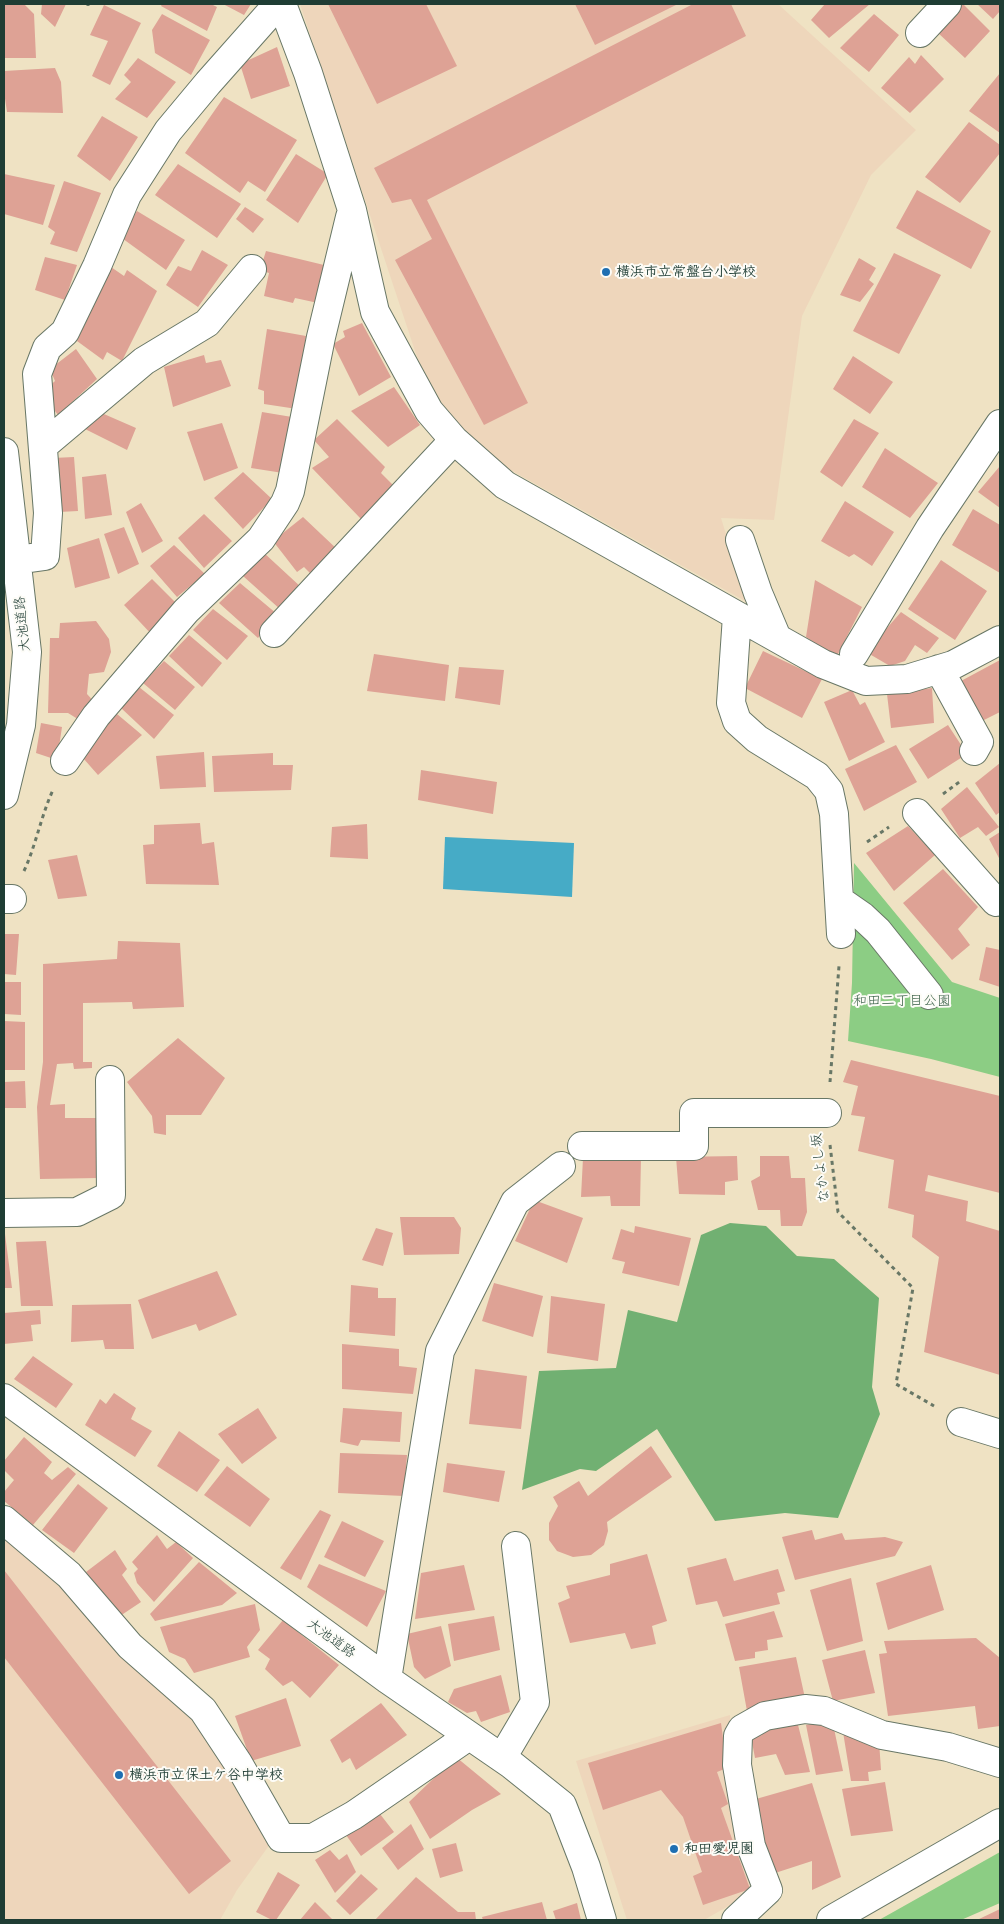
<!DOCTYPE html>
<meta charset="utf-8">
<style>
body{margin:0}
#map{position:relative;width:1004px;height:1924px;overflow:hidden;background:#efe2c3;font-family:"Balsamiq Sans",sans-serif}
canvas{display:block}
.frame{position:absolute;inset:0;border:5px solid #1f3d34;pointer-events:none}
</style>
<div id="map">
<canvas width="1004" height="1924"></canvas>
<div class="frame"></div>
</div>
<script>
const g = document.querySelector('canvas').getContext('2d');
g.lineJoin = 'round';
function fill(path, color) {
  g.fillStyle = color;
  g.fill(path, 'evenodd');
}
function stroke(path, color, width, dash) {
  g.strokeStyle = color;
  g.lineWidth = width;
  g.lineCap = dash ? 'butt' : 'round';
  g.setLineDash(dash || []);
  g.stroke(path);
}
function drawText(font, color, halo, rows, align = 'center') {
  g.font = font + ' "Balsamiq Sans","Klee One",sans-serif';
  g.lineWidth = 4;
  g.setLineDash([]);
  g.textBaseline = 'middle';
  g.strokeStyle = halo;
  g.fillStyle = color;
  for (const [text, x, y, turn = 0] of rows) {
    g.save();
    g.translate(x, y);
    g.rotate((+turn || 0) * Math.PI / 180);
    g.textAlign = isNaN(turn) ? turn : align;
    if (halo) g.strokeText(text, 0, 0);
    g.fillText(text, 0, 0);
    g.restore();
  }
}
const built = new Path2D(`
 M300,4H778L916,130L871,175L802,316L774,520L721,518L747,602L489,458L443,411L419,363Z
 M4,1531L194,1709L273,1840L237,1890L220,1920H4Z
 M730,1715L731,1763L756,1890L704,1920H627L576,1761Z`);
const green = new Path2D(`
 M854,863L952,982L1000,998V1077L931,1059L848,1041L852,983Z
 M1000,1852V1903L961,1920H879Z`);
const forest = new Path2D(`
 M730,1223L766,1226L797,1256L834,1259L879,1298L872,1387L880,1414L838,1518L785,1513L715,1521L657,1429L596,1471L580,1469L522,1490L539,1371L616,1368L628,1310L677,1322L701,1235Z`);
const water = new Path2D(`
 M445,837L574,843L572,897L443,889Z`);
const building = new Path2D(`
 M4,4H24L34,14L36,58H4Z
 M42,4H66L55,27L41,14Z
 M162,4H211L217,7L207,31L161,6Z
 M223,4H251L244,15Z
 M328,4H426L457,66L377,104Z
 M575,4H678L595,45Z
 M693,4H731L746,36L427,200L528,403L484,425L395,260L432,239L411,199L392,203L374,168Z
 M825,4H870L829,38L811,20Z
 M963,4L990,31L965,58L937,32Z
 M977,4H1000V11L993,19Z
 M104,5L141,23L110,85L92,76L108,41L90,35Z
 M162,14L210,40L191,75L155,53L152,30Z
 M874,14L899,35L869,72L840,48Z
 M277,47L290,86L251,99L240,64Z
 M921,55L944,79L910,113L881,88L909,57L915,64Z
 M138,58L176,82L147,118L115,99L131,82L124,75Z
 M55,68L61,82L63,113L7,112L4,92V71Z
 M1000,73V133L969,111Z
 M224,97L297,140L265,192L248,181L240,193L185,153Z
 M102,116L138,137L110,181L77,156Z
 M969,122L1000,145V153L960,203L925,177Z
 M296,154L328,174L298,223L266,200Z
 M178,164L241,204L217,238L155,195Z
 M4,174L55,185L43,225L4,214Z
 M64,181L101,193L77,252L50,244L55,232L48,227Z
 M917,190L991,231L971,269L896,228Z
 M245,207L264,219L253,233L236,219Z
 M137,211L185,240L166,270L119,236Z
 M202,250L228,265L198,307L166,285L178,266L191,271Z
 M266,251L324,265L318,303L295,298L293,303L264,296L269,273L260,270Z
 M894,253L941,275L899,354L853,331Z
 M45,257L77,265L65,300L35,290Z
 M859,258L876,268L869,280L874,284L860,302L840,295Z
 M111,267L124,276L127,270L157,291L122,361L107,352L103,360L77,341Z
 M362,323L391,377L359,396L333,344L345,337L343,331Z
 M267,329L306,336L297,409L264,404V391L258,389Z
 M76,349L97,379L58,415L48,402L45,390L55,381L50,369Z
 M204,355L206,363L221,360L231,386L173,407L164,367Z
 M853,356L893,382L870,414L833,389Z
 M394,387L420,425L388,447L351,411Z
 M97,411L136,428L127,450L85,429Z
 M262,412L292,417L283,473L251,468Z
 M337,419L385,467L381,473L394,486L361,519L312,468L329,457L314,440Z
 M854,419L879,433L842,487L820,472Z
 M222,423L238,468L204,481L187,432Z
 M885,448L938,483L910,518L862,487Z
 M74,457L78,511L59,512L53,458Z
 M1000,466V508L978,492Z
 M243,472L272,499L243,529L214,498Z
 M106,474L112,515L85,519L82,477Z
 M845,501L894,532L872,566L854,554L849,557L821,541Z
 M141,503L163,541L142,553L126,512Z
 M973,509L1000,525V573L952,545Z
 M204,514L232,541L204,568L178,538Z
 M303,517L339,551L313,576L304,567L297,572L273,541Z
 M124,527L139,564L118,574L104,534Z
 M99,538L110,578L75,588L67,548Z
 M174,545L205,574L177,597L150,566Z
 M263,552L302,588L281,610L243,576Z
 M941,560L987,591L955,640L908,609Z
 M152,579L181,608L154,637L124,605Z
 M815,580L862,607L836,658L806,637Z
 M240,583L277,614L258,638L219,603Z
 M213,609L248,636L227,660L193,630Z
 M901,612L939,638L927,653L915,645L905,661L890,666L866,652Z
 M96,621L109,639L111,652L104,672L89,674L87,694L97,705L81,721L68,713H48L50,638H59L60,623Z
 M189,635L222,663L202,687L169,656Z
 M763,651L822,679L802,718L745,688Z
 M374,654L449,665L445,701L367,691Z
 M1000,660V712L982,721L961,681Z
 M164,661L195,687L175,710L143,683Z
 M459,667L504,670L500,705L455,698Z
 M139,687L174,715L154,739L120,707Z
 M932,688L934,723L891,728L887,694Z
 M852,690L860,705L865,702L885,742L849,761L824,702Z
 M117,714L142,735L98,775L83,758L97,735Z
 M41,723L62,727L57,760L36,753Z
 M948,725L967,754L928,779L909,749Z
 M896,745L917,782L864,811L845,769Z
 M204,752L206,787L160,789L156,756Z
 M273,753V765H293L291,790L214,792L212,756Z
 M1000,763V812L996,815L975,783Z
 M421,770L497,782L493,814L418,800Z
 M967,787L999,827L986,836L978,827L960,838L941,809Z
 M200,823L202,844L214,842L219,885L146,884L143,845L154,844V825Z
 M367,824L368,859L330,857L332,827Z
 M908,826L935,855L894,891L866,853Z
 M1000,832V860L989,839Z
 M77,855L87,896L58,899L48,860Z
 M943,869L978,907L958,929L970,945L952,960L903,903Z
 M4,934H19L16,975L4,974Z
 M118,941L180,943L184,1007L133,1009L132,1002L83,1003V1062H92V1068L74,1069L73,1063L57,1064L50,1105L65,1104V1118H96L98,1178L40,1179L37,1107L43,1062V964L117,959Z
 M986,947L1000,950V987L979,980Z
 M4,982H21V1015L4,1014Z
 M4,1021L25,1022V1070H5Z
 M178,1038L225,1078L201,1115H166V1135L154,1133L152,1116L127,1082Z
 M851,1060L1000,1096V1193L928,1175L925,1191L968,1201L966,1221L1000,1231V1375L924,1352L939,1257L912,1237L914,1215L888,1208L894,1160L858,1151L865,1117L851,1115L858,1086L843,1082Z
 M25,1081L26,1108H4V1082Z
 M737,1156L738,1180L725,1182V1195L679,1194L676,1157Z
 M760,1156H789L791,1178H805L807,1212L802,1226H781L780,1210H758L751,1181L760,1176Z
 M641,1157L640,1206H611L610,1196L581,1197L583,1158Z
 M534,1200L583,1218L567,1263L515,1241Z
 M400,1217H454L461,1228L459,1254L404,1255Z
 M635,1226L691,1238L679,1286L622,1273L625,1262L612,1259L621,1229L634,1233Z
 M376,1228L393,1233L383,1266L362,1260Z
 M5,1234L12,1288H4Z
 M46,1241L53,1306H21L16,1242Z
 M217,1271L237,1315L199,1331L196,1324L152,1339L138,1300Z
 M494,1283L543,1296L533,1337L482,1321Z
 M351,1285L378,1288V1298H396L395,1336L349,1332Z
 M551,1296L605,1304L598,1361L547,1353Z
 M131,1304L134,1349H105L103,1340L71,1342L72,1305Z
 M40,1310L41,1324L31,1325L33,1341L4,1344V1313Z
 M342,1344L399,1349V1366L417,1368L413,1394L342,1389Z
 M33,1356L73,1384L56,1408L14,1379Z
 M475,1369L527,1376L521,1429L469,1424Z
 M114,1393L136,1408L131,1419L152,1431L135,1457L85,1425L100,1399L106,1404Z
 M258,1408L277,1438L242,1464L218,1434Z
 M343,1408L402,1412L400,1442L361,1440L358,1446L340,1442Z
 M179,1431L220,1460L197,1492L157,1466Z
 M24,1437L52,1462L44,1473L52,1480L68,1467L76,1474L33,1525L4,1501V1492L14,1480L4,1470V1461Z
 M651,1446L672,1477L607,1522L608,1531L604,1545L591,1555L573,1557L557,1551L549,1540V1523L558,1506L553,1497L579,1481L588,1496Z
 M340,1453L407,1455L404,1496L338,1493Z
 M447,1463L505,1471L499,1502L443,1492Z
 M227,1466L270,1499L250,1527L204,1495Z
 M78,1484L108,1508L74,1553L42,1530Z
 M320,1510L331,1515L301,1580L280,1568Z
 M342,1521L384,1541L365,1577L324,1557Z
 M812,1530L815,1540L842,1533L845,1540L885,1537L903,1542L895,1556L795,1580L782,1537Z
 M157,1535L167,1549L176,1542L193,1558L154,1602L137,1583L134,1573L138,1569L132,1562Z
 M115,1550L127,1569L122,1575L141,1602L120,1616L86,1572Z
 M647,1554L667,1621L652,1626L656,1644L631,1649L625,1633L570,1643L558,1603L570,1598L566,1586L610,1575V1564Z
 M726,1558L734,1581L778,1569L785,1591L777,1593L780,1604L723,1617L717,1601L696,1605L687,1568Z
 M199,1562L237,1593L222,1605L155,1621L150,1614Z
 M319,1564L386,1591L367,1627L307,1587Z
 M464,1565L475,1610L415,1619L421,1573Z
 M931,1565L944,1610L888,1630L876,1583Z
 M4,1570L231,1861L189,1894L4,1657Z
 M851,1578L863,1641L827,1651L810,1590Z
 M255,1604L260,1630L247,1647L250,1657L194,1673L185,1659L169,1652L160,1627Z
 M774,1611L783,1637L767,1640L768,1650L755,1652V1658L735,1661L725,1624Z
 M494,1616L500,1650L454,1661L448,1624Z
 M283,1620L339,1665L310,1698L292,1681L283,1686L265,1669L270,1659L258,1650Z
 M441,1626L451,1666L425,1679L414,1667L407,1634Z
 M976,1638L1000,1658V1726L978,1729L975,1706L888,1716L879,1654L887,1653L884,1641Z
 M865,1650L875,1693L833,1701L822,1660Z
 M796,1657L805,1698L747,1711L739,1667Z
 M501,1675L510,1712L481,1722L476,1711L467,1713L448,1702L454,1689Z
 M286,1698L301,1746L251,1761L235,1716Z
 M381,1703L407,1735L356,1770L350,1758L342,1763L330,1740Z
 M797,1721L810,1772L785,1775L776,1754L755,1758L751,1737L762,1735L760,1729Z
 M826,1721L833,1724L843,1771L816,1775L806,1725Z
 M721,1723L727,1768L717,1772L728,1804L721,1808L750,1889L703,1905L693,1876L702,1872L683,1817L661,1790L603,1810L588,1763Z
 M843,1732L879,1741L881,1770L868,1772L869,1781H851Z
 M456,1757L501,1794L472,1810L430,1839L409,1802Z
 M885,1782L893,1831L851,1836L842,1789Z
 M812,1783L841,1877L812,1890V1861L769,1875L749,1801Z
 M380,1814L394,1832L361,1856L346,1835Z
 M411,1824L424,1849L398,1870L382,1848Z
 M456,1843L463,1871L440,1878L432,1849Z
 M330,1850L339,1860L347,1854L356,1872L335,1893L315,1860Z
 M278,1872L300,1885L276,1920H272L256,1912Z
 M361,1874L378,1889L350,1915L336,1901Z
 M416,1877L458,1912H475L476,1920H375Z
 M315,1902L332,1919L331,1920H300Z
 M542,1902L547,1920H483L482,1917Z
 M577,1903L581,1920H556L553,1911Z
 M1000,1909V1920H977Z`);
const path = new Path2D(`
 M88,6V4
 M943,794L962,780
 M867,842L889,827
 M24,871C36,845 41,816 53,790
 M830,1082L839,966
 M830,1145L838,1212L913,1288L896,1384L934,1406`);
const minor = new Path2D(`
 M282,4L308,73L352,210L375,312L429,411L454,440L505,485L823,664L866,681L907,679L953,665L1000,640
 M920,33L947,4
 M43,446L144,361L207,323L252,269
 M4,452L27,652L21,725L4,795
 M740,540L758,593L777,638
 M16,560L45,556L48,513L37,374L47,348L65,332L97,266L127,195L168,131L208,83L278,4
 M737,616L731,703L737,721L757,739L817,776L829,791L834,814L841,934
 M274,633L454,440
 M854,654L930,528L1000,424
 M939,669L979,742L974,751
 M65,761L96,716L186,611L261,539L285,503L290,491L321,337L350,217
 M917,813L996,902L1000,900
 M4,899H12
 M839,900L862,916L878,931L929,995
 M582,1146H694V1113H827
 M4,1213L77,1212L111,1195L110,1080
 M4,1398L387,1679L512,1765L562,1805L586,1867L602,1920
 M961,1422L1000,1434
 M4,1520L69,1575L130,1646L203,1710L238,1763L281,1838H313L354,1815L469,1736
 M387,1679L440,1351L515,1202L561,1166
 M502,1758L535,1702L516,1546
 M736,1920L768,1890L751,1846L737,1765L738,1736L742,1729L765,1716L805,1709L824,1711L882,1735L948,1747L1000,1763
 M831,1920L1000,1823`);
const markers = [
 [606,272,5,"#1f6fb2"],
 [119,1775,5,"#1f6fb2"],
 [674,1849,5,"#1f6fb2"]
];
const poiNames = [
 ["横浜市立常盤台小学校",616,272],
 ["横浜市立保土ケ谷中学校",129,1775],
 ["和田愛児園",684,1849]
];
const streetNames = [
 ["大池道路",23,624,-96],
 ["なかよし坂",821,1168,-97],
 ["大池道路",331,1639,36]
];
const parkNames = [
 ["和田二丁目公園",902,1001]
];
fill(built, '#eed6bb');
fill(green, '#8ccd84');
fill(forest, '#71b072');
fill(water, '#46abc6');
fill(building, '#dea295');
stroke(minor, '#687766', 30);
stroke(path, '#687766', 3, [4, 4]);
stroke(minor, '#fff', 28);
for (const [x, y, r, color] of markers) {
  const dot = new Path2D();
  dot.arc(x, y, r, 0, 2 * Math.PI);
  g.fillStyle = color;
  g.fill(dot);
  stroke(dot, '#fdfcf7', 2);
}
drawText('bold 14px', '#1f3d34', '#fdfcf7', poiNames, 'left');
drawText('14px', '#1f3d34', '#fdfcf7', streetNames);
drawText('14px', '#3a6148', '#fdfcf7', parkNames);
</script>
